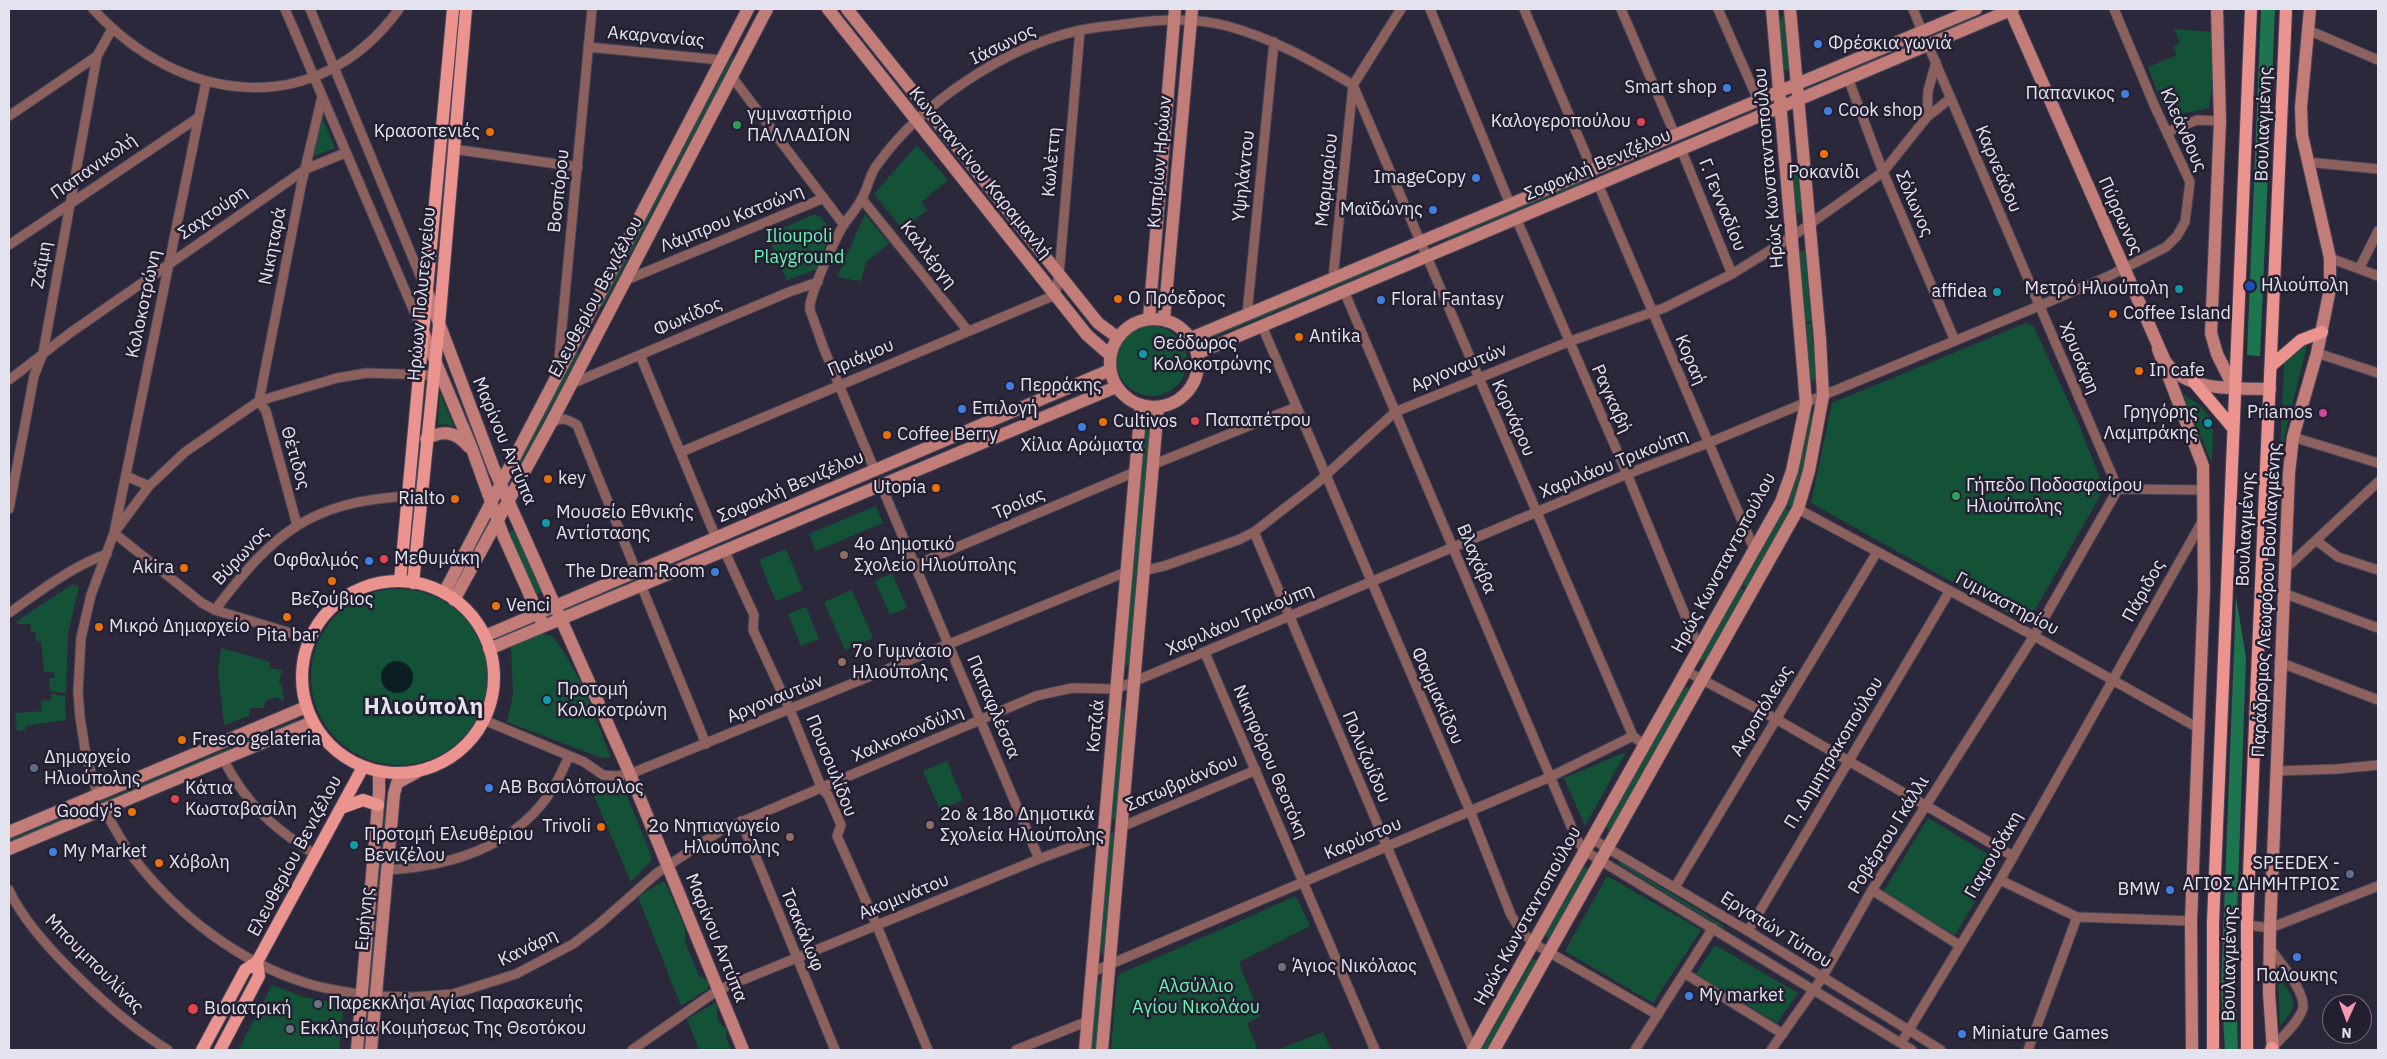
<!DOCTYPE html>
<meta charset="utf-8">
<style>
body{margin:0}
#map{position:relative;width:2387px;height:1059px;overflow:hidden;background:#2c283c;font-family:"IBM Plex Sans",sans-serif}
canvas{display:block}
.frame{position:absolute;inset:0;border:10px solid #e3e2ef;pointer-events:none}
.north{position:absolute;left:2322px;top:994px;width:50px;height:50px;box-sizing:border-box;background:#231f31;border:1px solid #706d7d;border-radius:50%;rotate:182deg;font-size:14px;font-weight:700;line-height:20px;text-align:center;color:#e3e2ef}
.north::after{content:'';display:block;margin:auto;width:18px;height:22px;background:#f29aae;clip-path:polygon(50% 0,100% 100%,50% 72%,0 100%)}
</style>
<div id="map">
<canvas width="2387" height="1059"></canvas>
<div class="frame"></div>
<div class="north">N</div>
</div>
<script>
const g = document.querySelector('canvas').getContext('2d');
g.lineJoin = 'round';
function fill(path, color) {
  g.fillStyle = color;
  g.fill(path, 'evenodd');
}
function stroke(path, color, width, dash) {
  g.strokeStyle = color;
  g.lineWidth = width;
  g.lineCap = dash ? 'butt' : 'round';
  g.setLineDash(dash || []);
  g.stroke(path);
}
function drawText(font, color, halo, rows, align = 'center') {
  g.font = font + ' "IBM Plex Sans",sans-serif';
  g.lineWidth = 5;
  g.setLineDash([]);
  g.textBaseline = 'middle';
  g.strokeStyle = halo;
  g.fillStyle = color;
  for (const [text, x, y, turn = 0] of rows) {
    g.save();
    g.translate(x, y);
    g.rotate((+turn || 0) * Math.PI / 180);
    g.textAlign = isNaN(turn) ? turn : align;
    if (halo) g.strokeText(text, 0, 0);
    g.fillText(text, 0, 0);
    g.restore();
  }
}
const green = new Path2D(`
 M1784,17L1789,70L1782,71L1778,18Z
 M2174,29L2214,32L2213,82L2209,108C2159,121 2165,110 2148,67L2177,55L2173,46L2180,43Z
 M732,56L734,57L603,306L601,305Z
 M322,117L335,148L314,156Z
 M917,145L948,180L921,202L927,210L903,230L874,194Z
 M1797,164L1802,213L1795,214L1791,165Z
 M1581,181L1582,183L1448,239V237Z
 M815,214L822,218L831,231L817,269L787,280L767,235Z
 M865,214L889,243L866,262L861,281L837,277Z
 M1799,251H1805L1811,321L1805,322Z
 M1399,258V260L1214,337L1213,335Z
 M2026,323L2034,327L2080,427L2104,489L2027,624L1811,503L1832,403Z
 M1805,324H1811L1816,380L1810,381Z
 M1117 361a35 35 0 1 1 70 0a35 35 0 1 1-70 0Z
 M2307,344V345L2280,454L2284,361L2291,352Z
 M576,352L579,354L519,468L516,466Z
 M440,393L454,427L446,424L438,425Z
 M2183,394C2219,416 2213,425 2212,463Z
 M1809,414L1815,415L1800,485L1792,508L1787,505L1795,481Z
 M1143,429H1150L1129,665H1123Z
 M876,506L883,523L816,551L809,534Z
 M1785,508L1790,511L1747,588L1742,585Z
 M515,529L541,591L538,594L534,593L508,533Z
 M786,549L803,590L776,601L759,560Z
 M892,573L907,608L890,615L875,581Z
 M73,584L79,587L68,633L66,693L50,691L49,678H55L54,672H44L41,641H36L35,632H31L30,624H17V621Z
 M1740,588L1745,591L1706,662L1700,659Z
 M311 677a88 88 0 1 1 176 0a88 88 0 1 1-176 0Z
 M852,590L873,638L845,650L824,602Z
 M806,607L819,639L801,646L788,614Z
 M539,633L552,636C580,670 594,716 611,757L602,758L507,722L513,695L511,645Z
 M221,648L270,662V668L282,670L279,682L282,686L284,700L281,701L278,697L266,700L264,708H250L249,716L224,725L218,671Z
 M1685,686L1690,689L1611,831L1606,828Z
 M51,694L65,696L66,720L26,726L25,730L17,731L15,713L42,711L41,701L51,700Z
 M1119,709H1125L1116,820L1110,819Z
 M294,721L295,723L9,842V840Z
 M1626,752L1585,826L1564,778Z
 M947,761L963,800L940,810L923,771Z
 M587,780L617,782L622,784L651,855V861L631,882Z
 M386,800H389L366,1050H363Z
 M1928,818L1999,861L1955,935L1883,892Z
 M1108,833H1114L1105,954L1099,953Z
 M1620,862L1724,926L1723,928L1619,864Z
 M1584,867L1589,870L1550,939L1545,936Z
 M1607,876L1701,930L1653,1003L1565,951Z
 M663,881L666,884L685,928V942L699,976L708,981L709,986L706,990L681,1006L638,897Z
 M1296,896L1310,926L1239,962L1260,1017L1247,1023L1258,1050H1111L1117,979L1120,974Z
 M1715,945L1798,993L1777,1023L1696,974Z
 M1533,959L1538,961L1488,1050H1481Z
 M2278,976C2295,1000 2301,1002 2280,1026Z
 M1096,981H1102L1096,1050H1090Z
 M272,985L304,997L344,1004L339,1050H238Z
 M715,1003L718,1006C715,1015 719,1025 727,1029L726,1038L731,1050H699L687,1019Z
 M1323,1032L1331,1050H1277Z`);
const forest = new Path2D(`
 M2261,9H2275L2260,356L2247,355Z
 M2236,597L2246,658L2235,971L2238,1050H2225L2221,988Z`);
const water = new Path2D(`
 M381 677a16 16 0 1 1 32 0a16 16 0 1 1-32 0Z`);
const street = new Path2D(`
 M93,9C181,105 317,122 399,9
 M285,9L422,330
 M310,9L426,290
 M1430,9L1510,204
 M1524,9L1592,169
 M1621,9L1675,135
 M1718,9L1758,100
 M1913,9L1922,31
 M2308,30L2378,60
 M1928,45L2118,489
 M588,47L721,60
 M732,77L844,225
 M1848,78L1883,172L1955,341
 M206,82L114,533L202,603L215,610L310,639
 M1353,85L1633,736
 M9,116L97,56
 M1927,117L1951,98
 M2167,132L2197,120L2220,121
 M453,149L578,167
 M1681,149L1732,274
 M2307,162L2378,169
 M1598,184L1754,549
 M862,199L968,331
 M1516,218L1627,474L1699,649
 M9,245L199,117
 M2330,258L2378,276
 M2359,269L2378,231
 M1333,278L1353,85L1401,9
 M624,281L824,198
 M1344,291L1577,840L1585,851L1912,1050
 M1247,314L1274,42
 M1262,326L1470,811L1511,915L1519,928L1533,943L1658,1015
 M2317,353L2378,373
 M640,355L716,538
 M558,369L592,9
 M9,380L70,333L306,169L345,153
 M571,384L789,292L818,282
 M551,423C562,417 566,418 577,425L636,571
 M2293,437L2378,463
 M681,452L1055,295L1059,275L1080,30
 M1152,465L1296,407
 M875,471L824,349L810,310V304C815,283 833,243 844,224C850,216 857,208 861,200C868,189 869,175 877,165C921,103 1006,46 1081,30C1095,27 1111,26 1126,24C1159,19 1194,17 1227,26C1272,38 1313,61 1353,85
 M126,476L149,486
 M881,485L1039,859
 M2118,489L2203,490
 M9,509L34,376L43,353L97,56L112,29
 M1798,509L2034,636L2200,729
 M297,525L266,411L259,401L301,186L322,97
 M1254,532L1473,1050
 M2317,541L2338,557L2378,570
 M724,550L754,615L753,630L790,710L822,789L828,795L841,825L837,836L877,926L928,1050
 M915,565L1135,472
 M2284,570L2378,482
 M1143,571L1164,566L1238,540L1254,532L1316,484L1395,412L1568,342L1664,308L1732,274L1793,236L1883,172L1927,117L1928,91L1936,62
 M641,585L706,744
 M2283,593L2378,628
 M215,610C273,533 309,502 408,496
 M9,613C39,592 72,566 107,554
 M1205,653L1375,1050
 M2279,662L2378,700
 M1686,671L1776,719L2013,856
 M484,720L584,762L603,775L616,776L630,774L1126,572
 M223,759C247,805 273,828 316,855
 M2276,771L2337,769L2378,765
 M98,795L86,756L80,717L78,692L81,638L91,595L114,533L149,486L185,452L259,401L337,378L367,373L432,375
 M104,809C114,827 123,845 136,861C179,916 239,962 306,983C324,989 343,991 362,995
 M741,821L835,1050
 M1121,827L1256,770
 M1592,839L1748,931L1941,1050
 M388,870C452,866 515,847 552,790C559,779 564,767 569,756
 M2000,880L2077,917L2191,921
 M1675,887L1877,552
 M9,890C32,941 120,1021 168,1050
 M1872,890L1959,945
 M2247,925L2270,928L2378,886
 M1748,931L1949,592
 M2269,947C2279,961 2309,995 2302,1011C2296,1025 2282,1037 2272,1048
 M1092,972L1550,777L1633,736L1644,745
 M1684,973L1783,1034
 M376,996L413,997L453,994L516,974L573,944L598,925L657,873L720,831L1036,696L1072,688L1116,689L1133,682L1627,474L1708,443L2039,306L2109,276L2166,247L2177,236L2185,222L2190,182L2155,107L2114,9
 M1901,1043L2000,880L2203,520
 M632,1050L718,990L1039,859L1104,835
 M1016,1050L1088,1021
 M1635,1050L1713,928
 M1771,1050L1822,978L1872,890L2034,636L2118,489
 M2028,1050L2077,917`);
const secondary = new Path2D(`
 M828,9L1087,335L1110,355
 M847,9L1098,323L1117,337
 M2010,9L2165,361C2187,393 2236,388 2270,389
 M2217,9L2220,121L2211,333L2217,354L2234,388
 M428,294L494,469L630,774L743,1050
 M1149,318L1175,9
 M1110 363a44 44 0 1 1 88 0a44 44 0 1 1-88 0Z
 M1164,319L1192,9
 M424,334L472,449L503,535L541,620
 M1191,338L1976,9
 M2158,349L2203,466L2204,589L2191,921L2192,1050
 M1198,353L2013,9
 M426,439C444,429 456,432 469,447
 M444,593L748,9
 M454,600L551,423L767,9
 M485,636L1110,370
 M489,649L1116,387
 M9,832L306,707
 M9,849L312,722
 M357,1050L379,793V771
 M371,1050L394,794L397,783L417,772
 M1085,1050L1141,405
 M1102,1050L1158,407
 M1473,1050L1781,502L1792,471L1806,403L1772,9
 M1494,1050L1798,509L1809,471L1823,396L1820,339L1790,9
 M2273,1050L2269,993L2270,928L2289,473L2293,437L2317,353L2330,289V258L2302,135L2301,107L2310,9`);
const primary = new Path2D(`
 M2271,366L2301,340L2322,332
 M2194,382L2233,428
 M400,581L453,9
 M302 677a96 96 0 1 1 192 0a96 96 0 1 1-192 0Z
 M413,583L439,325L466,9
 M341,808L363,800L378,805
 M202,1050L245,970L257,962L363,767
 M220,1050L259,976L257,962
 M2213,1050V922L2251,9
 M2247,1050V925L2256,699L2286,9
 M2271,1050L2272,1048`);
const markers = [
 [1818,44,5,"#3f7fe0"],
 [1727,88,5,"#3f7fe0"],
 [2125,94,5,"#3f7fe0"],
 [1828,111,5,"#3f7fe0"],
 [1641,122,5,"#e0444e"],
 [737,125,5,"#2e9e5b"],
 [490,132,5,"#e8710a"],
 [1824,154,5,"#e8710a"],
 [1476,178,5,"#3f7fe0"],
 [1433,210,5,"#3f7fe0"],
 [2250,286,6,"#1a4fb4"],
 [2179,289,5,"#0f9aa8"],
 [1997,292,5,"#0f9aa8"],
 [1118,299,5,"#e8710a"],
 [1381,300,5,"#3f7fe0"],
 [2113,314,5,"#e8710a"],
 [1299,337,5,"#e8710a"],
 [1143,354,5,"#0f9aa8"],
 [2139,371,5,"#e8710a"],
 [1010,386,5,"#3f7fe0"],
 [962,409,5,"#3f7fe0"],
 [2323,413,5,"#d1479c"],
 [1195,421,5,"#e0444e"],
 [1103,422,5,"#e8710a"],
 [2208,423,5,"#0f9aa8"],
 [1082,427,5,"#3f7fe0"],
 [887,435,5,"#e8710a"],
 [548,479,5,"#e8710a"],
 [936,488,5,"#e8710a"],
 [1956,496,5,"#2e9e5b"],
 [455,499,5,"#e8710a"],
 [546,523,5,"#0f9aa8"],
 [844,555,5,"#8d6e63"],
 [384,559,5,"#e0444e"],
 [369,561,5,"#3f7fe0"],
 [184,568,5,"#e8710a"],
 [715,572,5,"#3f7fe0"],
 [332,581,5,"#e8710a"],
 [496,606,5,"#e8710a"],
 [287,617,5,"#e8710a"],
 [99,627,5,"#e8710a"],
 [842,662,5,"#8d6e63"],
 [547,700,5,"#0f9aa8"],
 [182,740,5,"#e8710a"],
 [34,768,5,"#5c6f8a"],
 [489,788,5,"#3f7fe0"],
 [175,799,5,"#e0444e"],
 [132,812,5,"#e8710a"],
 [930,825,5,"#8d6e63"],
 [601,827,5,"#e8710a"],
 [790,837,5,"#8d6e63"],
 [354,845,5,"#0f9aa8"],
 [53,852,5,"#3f7fe0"],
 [159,863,5,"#e8710a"],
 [2350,874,5,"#5c6f8a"],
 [2170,890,5,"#3f7fe0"],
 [2297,957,5,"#3f7fe0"],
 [1282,967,5,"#6b7280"],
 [1689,996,5,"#3f7fe0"],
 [318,1004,5,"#6b7280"],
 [193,1009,6,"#e0444e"],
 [290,1029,5,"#6b7280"],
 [1962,1034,5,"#3f7fe0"]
];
const streetNames = [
 ["Ακαρνανίας",656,37,5],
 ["Ιάσωνος",1003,45,-26],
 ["Βουλιαγμένης",2264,124,-88],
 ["Κλεάνθους",2183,130,66],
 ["Κωλέττη",1052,162,-85],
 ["Κυπρίων Ηρώων",1160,162,-85],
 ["Σοφοκλή Βενιζέλου",1598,165,-23],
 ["Παπανικολή",94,167,-35],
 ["Ηρώς Κωνσταντοπούλου",1769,168,-95],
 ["Καρνεάδου",1998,169,67],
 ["Κωνσταντίνου Καραμανλή",980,173,51],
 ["Υψηλάντου",1244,176,-84],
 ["Μαρμαρίου",1327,180,-84],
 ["Βοσπόρου",559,191,-84],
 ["Σόλωνος",1914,204,67],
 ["Γ. Γενναδίου",1722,205,68],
 ["Σαχτούρη",213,213,-35],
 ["Πύρρωνος",2120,216,66],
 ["Λάμπρου Κατσώνη",732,219,-22],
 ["Νικηταρά",273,246,-79],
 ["Καλλέργη",928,255,52],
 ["Ζαΐμη",42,265,-80],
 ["Ηρώων Πολυτεχνείου",422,294,-85],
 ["Ελευθερίου Βενιζέλου",596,297,-62],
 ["Κολοκοτρώνη",144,304,-78],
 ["Φωκίδος",688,317,-23],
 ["Πριάμου",861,358,-23],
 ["Χρυσάφη",2079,358,67],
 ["Κοραή",1690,360,67],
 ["Αργοναυτών",1459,368,-22],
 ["Ραγκαβή",1611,399,66],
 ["Κορνάρου",1513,418,66],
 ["Μαρίνου Αντύπα",504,441,67],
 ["Θέτιδος",295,458,74],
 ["Χαριλάου Τρικούπη",1614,464,-22],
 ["Σοφοκλή Βενιζέλου",791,487,-23],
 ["Τροίας",1019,504,-23],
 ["Βουλιαγμένης",2246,529,-87],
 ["Βύρωνος",241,556,-47],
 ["Βλαχάβα",1476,559,67],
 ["Ηρώς Κωνσταντοπούλου",1724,563,-62],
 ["Πάριδος",2144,591,-61],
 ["Παράδρομος Λεωφόρου Βουλιαγμένης",2267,600,-87],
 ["Γυμναστηρίου",2007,604,28],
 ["Χαριλάου Τρικούπη",1240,620,-23],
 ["Φαρμακίδου",1437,696,66],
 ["Αργοναυτών",775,699,-22],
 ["Παπαφλέσσα",993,707,67],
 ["Ακροπόλεως",1762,711,-59],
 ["Κοτζιά",1096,726,-85],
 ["Χαλκοκονδύλη",908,734,-23],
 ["Π. Δημητρακοπούλου",1834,753,-59],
 ["Πολυζωίδου",1366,757,67],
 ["Νικηφόρου Θεοτόκη",1270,762,67],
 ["Πουσουλίδου",831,766,68],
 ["Σατωβριάνδου",1182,783,-23],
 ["Ροβέρτου Γκάλλι",1889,835,-58],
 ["Καρύστου",1363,839,-23],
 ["Γιαμουδάκη",1994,855,-60],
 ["Ελευθερίου Βενιζέλου",295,856,-62],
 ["Ακομινάτου",904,897,-22],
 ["Ηρώς Κωνσταντοπούλου",1528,916,-61],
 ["Ειρήνης",365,919,-85],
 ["Τσακάλωφ",802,930,68],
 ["Εργατών Τύπου",1776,930,32],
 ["Μαρίνου Αντύπα",716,938,68],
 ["Κανάρη",528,948,-26],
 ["Μπουμπουλίνας",94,964,45],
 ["Βουλιαγμένης",2230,964,-89]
];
const poiNames = [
 ["Φρέσκια γωνιά",1828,44],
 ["Smart shop",1717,88,"right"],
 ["Παπανικος",2115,94,"right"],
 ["Cook shop",1838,111],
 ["γυμναστήριο",747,115],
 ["ΠΑΛΛΑΔΙΟΝ",747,136],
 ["Καλογεροπούλου",1631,122,"right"],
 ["Κρασοπενιές",480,132,"right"],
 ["Ροκανίδι",1824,173,"center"],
 ["ImageCopy",1466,178,"right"],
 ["Μαϊδώνης",1423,210,"right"],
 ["Ηλιούπολη",2261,286],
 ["Μετρό Ηλιούπολη",2169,289,"right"],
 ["affidea",1987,292,"right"],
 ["Ο Πρόεδρος",1128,299],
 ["Floral Fantasy",1391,300],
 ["Coffee Island",2123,314],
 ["Antika",1309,337],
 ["Θεόδωρος",1153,344],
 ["Κολοκοτρώνης",1153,365],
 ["In cafe",2149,371],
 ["Περράκης",1020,386],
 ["Επιλογή",972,409],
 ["Γρηγόρης",2198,413,"right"],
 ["Λαμπράκης",2198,434,"right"],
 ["Priamos",2313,413,"right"],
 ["Παπαπέτρου",1205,421],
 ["Cultivos",1113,422],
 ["Coffee Berry",897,435],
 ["Χίλια Αρώματα",1082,446,"center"],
 ["key",558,479],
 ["Γήπεδο Ποδοσφαίρου",1966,486],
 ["Ηλιούπολης",1966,507],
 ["Utopia",926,488,"right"],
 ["Rialto",445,499,"right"],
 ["Μουσείο Εθνικής",556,513],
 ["Αντίστασης",556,534],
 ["4ο Δημοτικό",854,545],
 ["Σχολείο Ηλιούπολης",854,566],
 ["Μεθυμάκη",394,559],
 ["Οφθαλμός",359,561,"right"],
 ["Akira",174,568,"right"],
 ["The Dream Room",705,572,"right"],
 ["Βεζούβιος",332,600,"center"],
 ["Venci",506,606],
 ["Μικρό Δημαρχείο",109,627],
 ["Pita bar",287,636,"center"],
 ["7ο Γυμνάσιο",852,652],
 ["Ηλιούπολης",852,673],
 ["Προτομή",557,690],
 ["Κολοκοτρώνη",557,711],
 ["Fresco gelateria",192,740],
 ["Δημαρχείο",44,758],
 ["Ηλιούπολης",44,779],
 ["ΑΒ Βασιλόπουλος",499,788],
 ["Κάτια",185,789],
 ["Κωσταβασίλη",185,810],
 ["Goody's",122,812,"right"],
 ["2ο & 18ο Δημοτικά",940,815],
 ["Σχολεία Ηλιούπολης",940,836],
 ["Trivoli",591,827,"right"],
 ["2ο Νηπιαγωγείο",780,827,"right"],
 ["Ηλιούπολης",780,848,"right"],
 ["Προτομή Ελευθέριου",364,835],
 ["Βενιζέλου",364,856],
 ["My Market",63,852],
 ["Χόβολη",169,863],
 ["SPEEDEX -",2340,864,"right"],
 ["ΑΓΙΟΣ ΔΗΜΗΤΡΙΟΣ",2340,885,"right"],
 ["BMW",2160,890,"right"],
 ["Άγιος Νικόλαος",1292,967],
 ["Παλουκης",2297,976,"center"],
 ["My market",1699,996],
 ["Παρεκκλήσι Αγίας Παρασκευής",328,1004],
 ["Βιοιατρική",204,1009],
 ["Εκκλησία Κοιμήσεως Της Θεοτόκου",300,1029],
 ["Miniature Games",1972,1034]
];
const parkNames = [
 ["Ilioupoli",799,237],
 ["Playground",799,258],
 ["Αλσύλλιο",1196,987],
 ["Αγίου Νικολάου",1196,1008]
];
const districtNames = [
 ["Ηλιούπολη",424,708]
];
fill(green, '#135237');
fill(forest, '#1d754f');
fill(water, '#0d1d24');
stroke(street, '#494659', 11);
stroke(secondary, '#494659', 14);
stroke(primary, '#494659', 14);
stroke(street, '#8c615d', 9);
stroke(secondary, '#c27d79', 12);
stroke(primary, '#eb938e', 12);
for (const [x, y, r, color] of markers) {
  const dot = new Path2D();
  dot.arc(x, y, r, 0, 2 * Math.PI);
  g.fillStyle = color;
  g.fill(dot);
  stroke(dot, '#231f31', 2);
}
drawText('18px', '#e3e2ef', '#231f31', streetNames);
drawText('18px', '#e3e2ef', '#231f31', poiNames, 'left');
drawText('18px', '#67f6b3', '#231f31', parkNames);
g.letterSpacing = '1px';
drawText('bold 22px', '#e3e2ef', '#231f31', districtNames);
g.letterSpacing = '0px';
</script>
